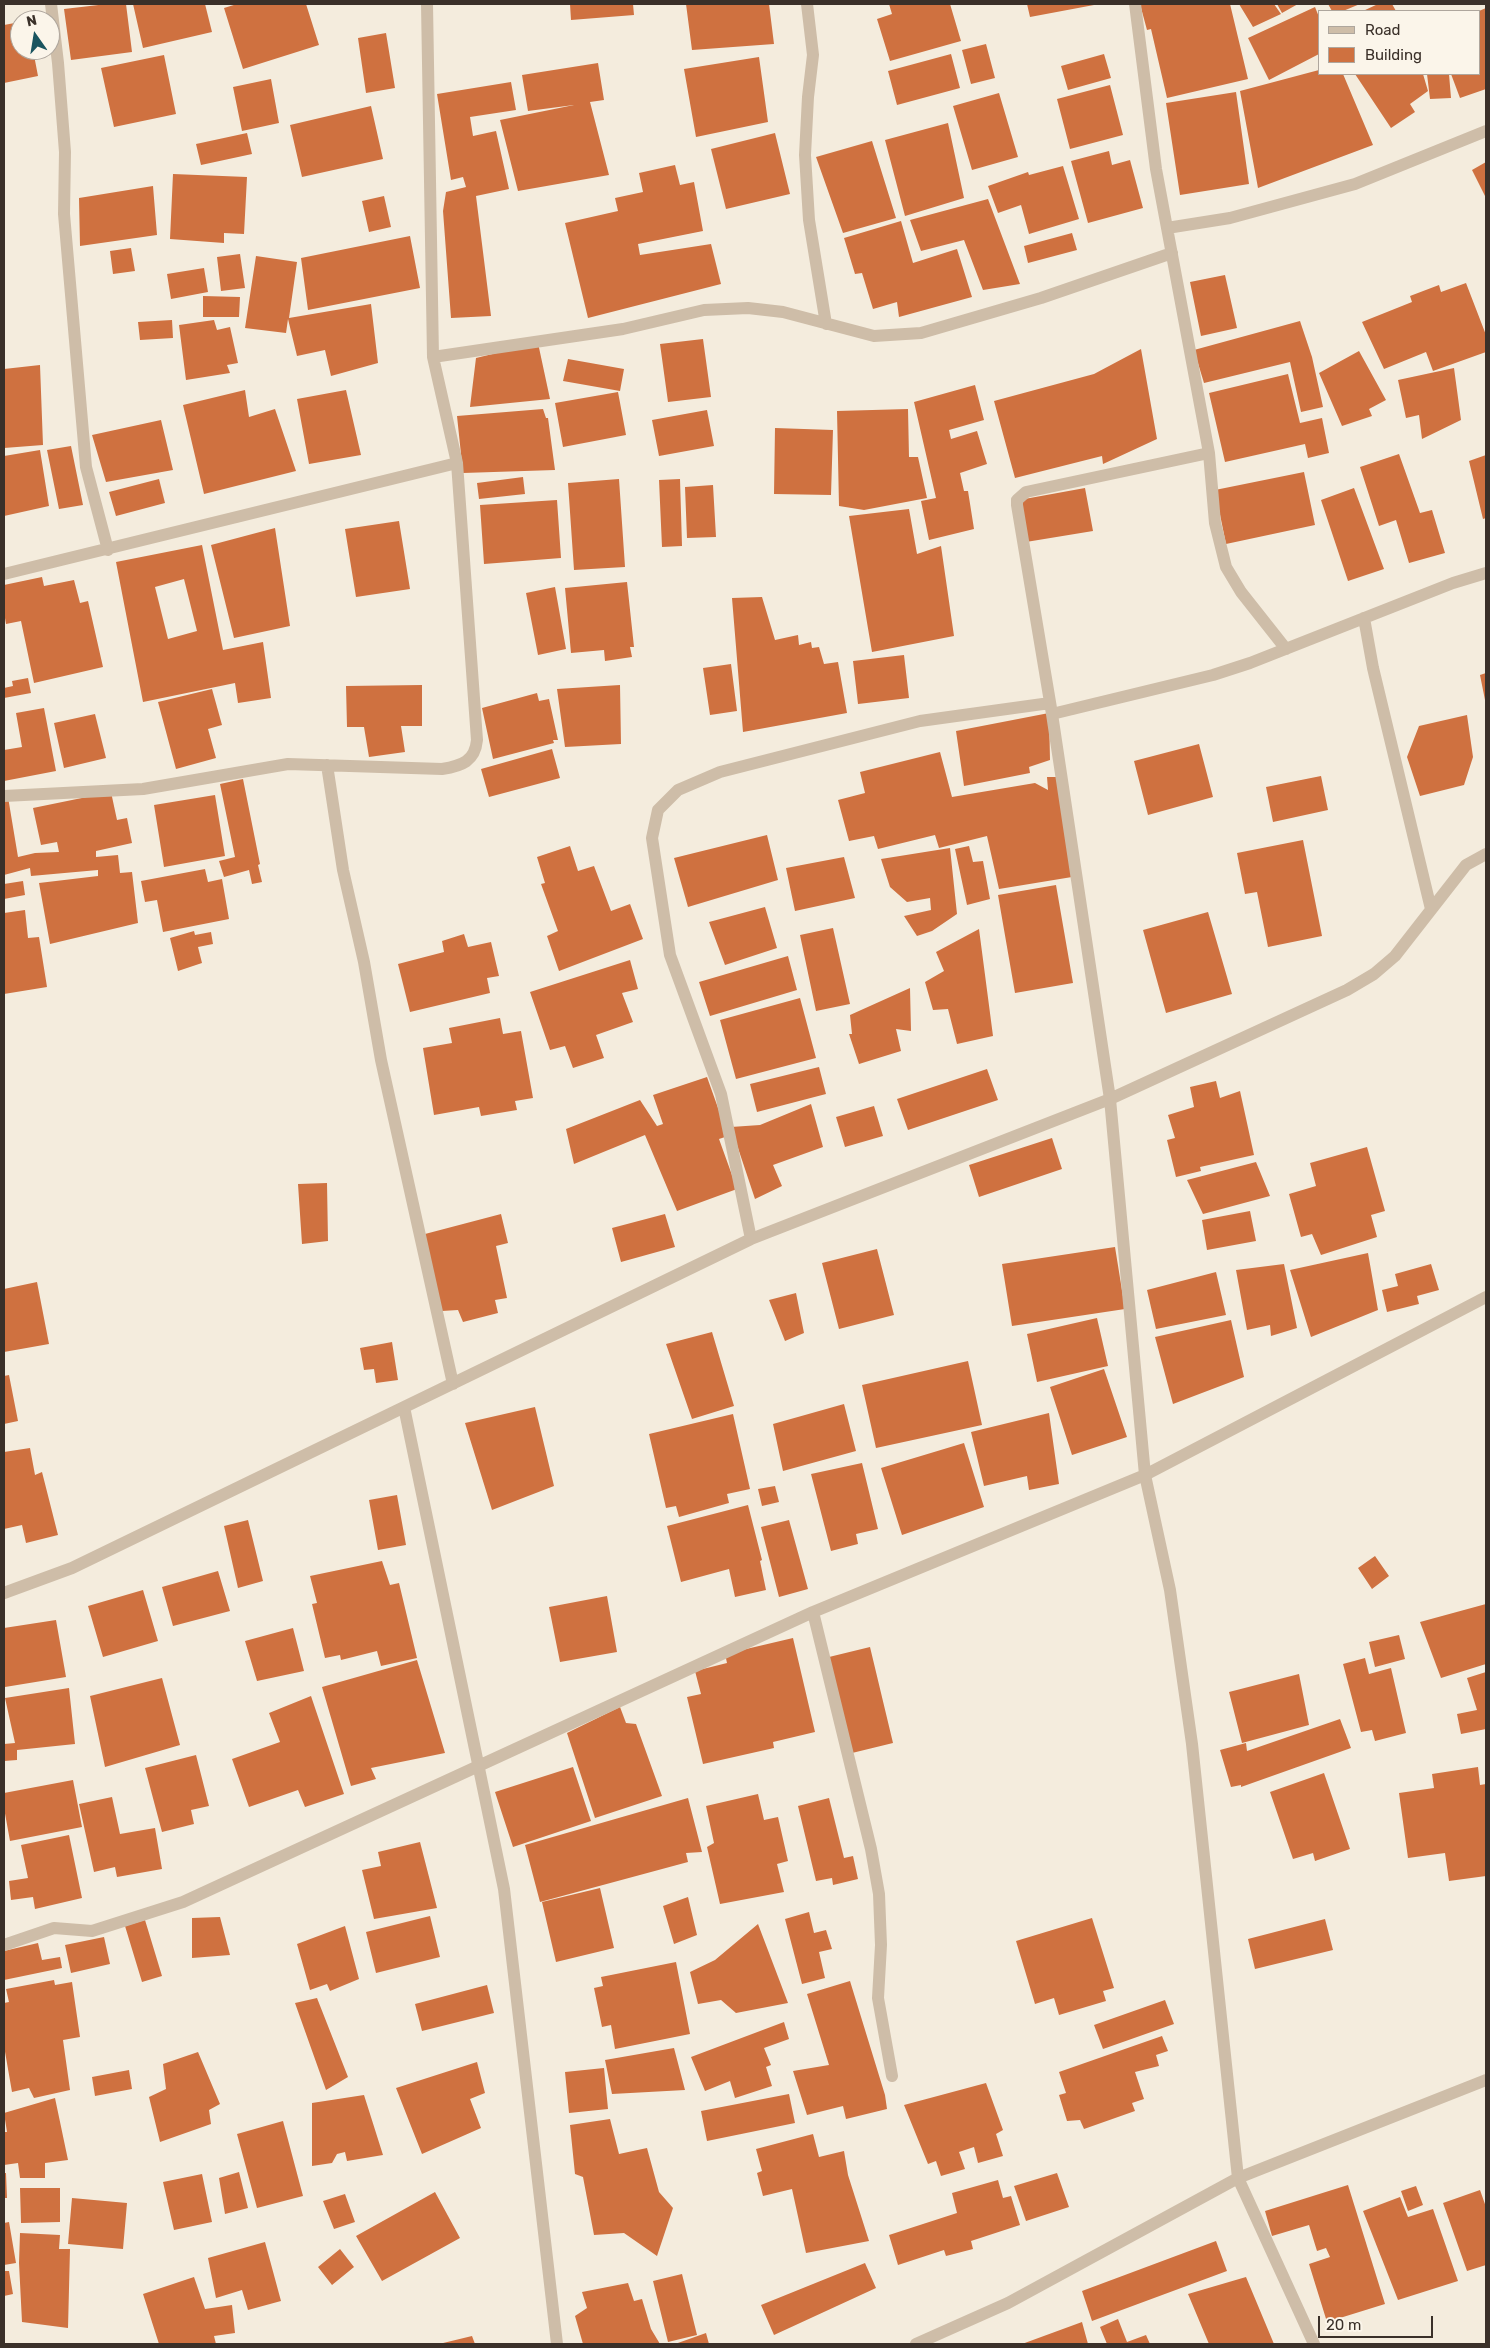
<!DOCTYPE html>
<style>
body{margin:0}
#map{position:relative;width:1490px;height:2348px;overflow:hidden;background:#f4ecdd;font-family:Rubik,sans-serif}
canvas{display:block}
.frame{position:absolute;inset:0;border:5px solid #3a3029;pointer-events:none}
.legend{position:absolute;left:1318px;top:10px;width:162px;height:65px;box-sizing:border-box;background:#fbf5ea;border:1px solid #aea69d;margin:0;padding:6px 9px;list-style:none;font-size:15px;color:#3a3029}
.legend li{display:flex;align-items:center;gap:10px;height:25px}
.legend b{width:25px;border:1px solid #aea69d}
.north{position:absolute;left:10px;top:10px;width:50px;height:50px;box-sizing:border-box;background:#fbf5ea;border:1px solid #aea69d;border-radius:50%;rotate:347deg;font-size:14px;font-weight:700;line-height:20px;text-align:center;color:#3a3029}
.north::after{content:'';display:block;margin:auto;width:18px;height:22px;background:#1a545f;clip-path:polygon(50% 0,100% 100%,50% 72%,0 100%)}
.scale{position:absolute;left:1318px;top:2316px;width:115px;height:22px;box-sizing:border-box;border:2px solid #3a3029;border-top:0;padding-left:6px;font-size:15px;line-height:18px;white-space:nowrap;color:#3a3029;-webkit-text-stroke:4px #fbf5ea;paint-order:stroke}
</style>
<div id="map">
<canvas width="1490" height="2348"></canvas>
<div class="frame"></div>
<ul class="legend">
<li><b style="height:6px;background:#cebda8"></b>Road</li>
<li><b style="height:14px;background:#cf7140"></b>Building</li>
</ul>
<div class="north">N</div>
<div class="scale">20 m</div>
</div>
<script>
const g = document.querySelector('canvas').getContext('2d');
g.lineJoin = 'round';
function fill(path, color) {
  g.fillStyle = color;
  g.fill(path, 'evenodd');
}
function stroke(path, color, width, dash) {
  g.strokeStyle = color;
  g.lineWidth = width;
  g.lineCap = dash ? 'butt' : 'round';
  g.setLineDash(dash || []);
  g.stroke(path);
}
const building = new Path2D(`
 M107,4H126L132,52L71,60L64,9Z
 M133,4H205L212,32L143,48Z
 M237,4H306L319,45L243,69L224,8Z
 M570,4H633L634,15L571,20Z
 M686,4H769L774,44L692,50Z
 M889,4H950L961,41L890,61L877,19L892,14Z
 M1027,4H1094V5L1030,17Z
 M1140,4H1230L1248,79L1167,98L1151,29L1147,30Z
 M1239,4H1274L1281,14L1253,27Z
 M1277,4H1298L1282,13Z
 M1328,4H1360L1343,11H1332Z
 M1378,4H1392L1396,11H1363Z
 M1315,7L1319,17V54L1269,80L1248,38Z
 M1486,8V89L1460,98L1451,74H1479V11Z
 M20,22V50H33L38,76L4,83V25Z
 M386,33L395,88L366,93L358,38Z
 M986,44L995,78L971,84L962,50Z
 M951,54L960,88L897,105L888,71Z
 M1104,54L1111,78L1068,90L1061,66Z
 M164,55L176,114L114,127L101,68Z
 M759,57L768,122L696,137L684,69Z
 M598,63L604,100L590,102L609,175L518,191L500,120L574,105L528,111L522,75Z
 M1319,70V74H1343L1373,145L1258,188L1240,91Z
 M1355,74H1423L1428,91L1410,104L1415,112L1391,128Z
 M1427,74H1449L1451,98L1430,99Z
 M271,79L279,123L242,131L233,87Z
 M511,82L516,110L470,117L473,136L496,131L509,189L476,196L491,316L451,318L443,211L446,192L466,187L463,177L451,180L437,94Z
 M1110,85L1123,135L1070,149L1057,99Z
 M1236,92L1249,184L1180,195L1166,103Z
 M999,93L1018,157L972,170L953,106Z
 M371,106L383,159L302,177L290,125Z
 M948,123L964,198L905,216L885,140Z
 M247,133L252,154L201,165L196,144Z
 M775,133L790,194L726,209L711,149Z
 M872,141L896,218L843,233L816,157Z
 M1109,151L1112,165L1130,160L1143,208L1088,223L1071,161Z
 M1486,162V198L1472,170Z
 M675,165L680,185L694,182L703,231L638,244L640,255L711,244L721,284L588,318L565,223L618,211L615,198L643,192L639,173Z
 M1063,166L1079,219L1029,234L1021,205L998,213L988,186L1028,172L1029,175Z
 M173,174L247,177L244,234L224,233V243L170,239Z
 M153,186L157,235L80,246L79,198Z
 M384,196L391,227L369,232L362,201Z
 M988,199L1020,284L983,290L964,240L921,251L910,220Z
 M901,221L913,263L957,249L972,297L899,317L897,302L873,309L862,273L855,274L844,238Z
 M1072,233L1077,250L1028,263L1024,246Z
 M410,236L420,288L308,310L301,258Z
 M131,248L135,271L113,274L110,251Z
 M240,254L245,288L221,291L217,257Z
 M256,256L297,262L289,318L371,304L378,363L331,376L325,350L297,356L288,319L286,333L245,328Z
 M204,268L208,292L171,299L167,274Z
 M1225,275L1237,328L1201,336L1190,282Z
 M1466,283L1486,335V352L1433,371L1426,352L1384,369L1362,322L1412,302L1410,296L1439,285L1441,292Z
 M203,296L240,297L239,317H203Z
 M172,320L173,338L140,340L138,322Z
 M214,320L217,330L230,327L238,363L227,365L230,373L186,380L179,325Z
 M1300,321L1312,357L1323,407L1301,412L1290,362L1204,383L1194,350Z
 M703,339L711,397L668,402L660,344Z
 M538,343L550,399L470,407L476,358Z
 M1141,349L1157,439L1103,464L1102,456L1015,478L994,401L1094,374Z
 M1359,351L1386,400L1369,409L1372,416L1342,426L1319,373Z
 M568,359L624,369L620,391L563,381Z
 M40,365L43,445L4,448V369Z
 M1454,368L1461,420L1422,439L1419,415L1406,418L1398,380Z
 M1288,374L1300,423L1322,418L1329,453L1308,458L1305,444L1225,462L1209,393Z
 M975,385L984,420L949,430L951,439L977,431L987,464L960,473L964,491H968L974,529L929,540L921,501L936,498L914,402Z
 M245,390L249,417L275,409L296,471L204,494L183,405Z
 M346,390L361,455L309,464L297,399Z
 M618,392L626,435L563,447L555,403Z
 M543,409L546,418H548L555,470L463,473L457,416Z
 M908,409L909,457H918L927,498L864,510L839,506L837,411Z
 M707,410L714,446L659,456L652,420Z
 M161,420L173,470L106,482L92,435Z
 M775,428L833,430L831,495L774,494Z
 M71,446L83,505L59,509L47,450Z
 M40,450L49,506L4,516V456Z
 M1399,454L1420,513L1432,510L1445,553L1409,563L1396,520L1379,526L1360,467Z
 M1486,455V518L1483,519L1469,461Z
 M1304,472L1315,525L1226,544L1215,490Z
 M523,477L525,494L479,499L477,483Z
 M159,479L165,503L116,516L109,492Z
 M619,479L625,567L574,570L568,483Z
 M680,479L682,546L662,547L659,480Z
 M713,485L716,537L687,538L685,487Z
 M1085,488L1093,531L1026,542L1019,500Z
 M1354,488L1384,569L1348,581L1321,500Z
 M557,500L561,558L484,564L480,505Z
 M909,509L917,554L941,546L954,636L872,652L849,516Z
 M399,521L410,589L356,597L345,529Z
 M275,528L290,626L234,638L211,545Z
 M202,545L223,650L263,642L271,698L238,703L235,683L143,702L116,562ZM184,579L197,631L168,639L155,587Z
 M42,577L44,586L74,580L80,603L88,601L103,667L34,683L21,621L6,624L4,612V585Z
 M627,582L634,647H630L632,657L605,661L604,650L571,653L565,588Z
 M555,587L566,649L538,655L526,593Z
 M762,597L775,640L798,635L799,645L811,642L812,648L819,647L824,664L838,662L847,713L743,732L732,598Z
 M904,655L909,698L858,704L853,661Z
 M731,664L737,711L710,715L703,668Z
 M1486,673V700H1485L1480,675Z
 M28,678L31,693L4,698V688L13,686L12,681Z
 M422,685V726H401L405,752L369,757L364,727H347L346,686Z
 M620,685L621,744L565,747L557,689Z
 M212,689L222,725L208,729L216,758L176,769L158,702Z
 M537,693L539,701L549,699L558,740H553L554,743L493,759L482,708Z
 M44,708L56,771L4,781V750L22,747L16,713Z
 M1049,713L1050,760L1029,767L1030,773L964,786L956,731Z
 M95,714L106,758L64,768L54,723Z
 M1467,715L1473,757L1464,785L1420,796L1407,757L1419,726Z
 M1199,744L1213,797L1148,815L1134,761Z
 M552,749L560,778L489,797L481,769Z
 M940,752L952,797L1035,783L1048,790L1047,777H1058L1072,877L999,889L987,836L939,848L935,835L878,849L874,836L849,841L838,800L865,793L860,772Z
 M1321,776L1328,810L1273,822L1266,787Z
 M243,779L260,864L258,865L262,882L252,884L249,870L224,877L219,861L235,857L220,784Z
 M111,792L117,820L127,818L132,843L96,851V857L118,855L120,873L132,872L138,923L50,944L39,883L98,876V870L31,876L30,868L4,875V798L8,797L18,857L35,853L59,852L57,842L41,845L33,808Z
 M215,795L225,856L164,867L154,805Z
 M767,835L778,880L688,907L674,858Z
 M1303,840L1322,936L1268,947L1257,892L1245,894L1237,853Z
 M570,846L578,871L594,866L611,911L630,904L643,939L559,971L547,936L558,931L541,884L545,883L537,857Z
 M969,846L973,862L983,861L990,899L967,905L955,849Z
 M950,848L957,914L932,931L917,936L904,916L931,910L930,898L907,902L890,887L881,859Z
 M844,857L855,898L795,911L786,868Z
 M205,869L208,882L222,879L229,919L163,932L157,900L145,902L141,881Z
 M23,881L25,895L4,899V884Z
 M1056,885L1073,983L1015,993L998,895Z
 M765,907L777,948L725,965L709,922Z
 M25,910L28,938L39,937L47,987L4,994V913Z
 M1208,912L1232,994L1166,1013L1143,930Z
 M833,928L850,1004L816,1011L800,935Z
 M979,929L993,1036L957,1044L948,1009L933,1010L925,982L944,971L936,952Z
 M194,931L195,935L211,932L213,944L198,947L202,963L178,971L170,938Z
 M464,934L468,947L491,942L499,976L487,978L490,993L410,1012L398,964L444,952L442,941Z
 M788,956L797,990L710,1016L699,982Z
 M630,960L638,989L622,993L633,1022L596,1035L604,1058L573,1068L565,1046L550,1050L530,992Z
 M910,988L911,1031L896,1029L901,1051L859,1064L849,1034H852L850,1015Z
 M800,998L816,1058L736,1079L720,1020Z
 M500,1018L503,1034L521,1031L533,1098L515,1101L517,1110L481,1116L479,1107L434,1115L423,1048L452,1043L449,1028Z
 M819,1067L826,1094L757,1112L750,1084Z
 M987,1069L998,1100L908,1130L897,1099Z
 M707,1077L728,1136L719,1139L737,1189L677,1211L645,1135L574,1164L566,1129L640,1100L657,1126L663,1124L653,1095Z
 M1216,1081L1220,1098L1240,1091L1254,1155L1200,1167L1201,1171L1176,1177L1167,1140L1175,1138L1168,1115L1194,1107L1190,1087Z
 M811,1104L823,1147L773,1165L782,1186L755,1199L731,1127L760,1125Z
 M874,1106L883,1136L845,1147L836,1117Z
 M1052,1138L1062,1169L979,1197L969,1165Z
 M1367,1147L1385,1211L1371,1215L1377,1237L1321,1255L1312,1234L1301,1237L1289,1194L1316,1186L1310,1163Z
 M1256,1162L1270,1196L1203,1214L1187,1180Z
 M327,1183L328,1241L302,1244L298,1184Z
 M1250,1211L1256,1241L1207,1250L1202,1220Z
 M501,1214L508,1243L496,1246L507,1298L495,1300L498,1313L463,1322L458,1310L442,1311L425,1234Z
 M665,1214L675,1247L621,1262L612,1228Z
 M1115,1247L1125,1309L1012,1326L1002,1264Z
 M877,1249L894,1315L839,1329L822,1263Z
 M1368,1253L1378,1310L1311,1337L1290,1270Z
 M1284,1264L1297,1328L1271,1336L1270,1325L1247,1330L1236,1270Z
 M1431,1264L1439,1290L1417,1296L1419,1304L1387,1312L1382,1290L1398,1286L1395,1274Z
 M1216,1272L1226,1315L1156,1329L1147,1290Z
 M37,1282L49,1344L4,1352V1289Z
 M796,1293L804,1333L785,1341L769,1300Z
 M1097,1318L1108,1366L1037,1382L1027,1334Z
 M1231,1320L1244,1377L1173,1404L1155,1337Z
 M712,1332L734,1406L692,1419L666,1344Z
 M392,1342L398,1380L376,1383L374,1369L364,1370L360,1348Z
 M968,1361L982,1425L876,1448L862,1385Z
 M1104,1369L1127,1437L1072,1455L1050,1387Z
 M9,1375L18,1421L4,1424V1376Z
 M844,1404L856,1451L783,1471L773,1424Z
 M535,1407L554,1486L492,1510L465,1423Z
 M1049,1413L1059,1484L1029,1490L1027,1476L984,1486L971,1432Z
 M733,1414L750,1489L727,1494L729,1503L679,1517L676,1506L666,1508L649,1434Z
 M964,1443L984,1507L902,1535L881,1468Z
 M30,1448L35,1475L42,1472L58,1535L26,1543L22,1525L4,1529V1452Z
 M862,1463L878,1529L856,1534L858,1544L831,1551L811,1474Z
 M775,1486L779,1502L762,1506L758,1489Z
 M397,1495L406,1545L378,1550L369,1500Z
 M748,1505L762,1560L760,1561L766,1590L735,1597L729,1569L681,1582L667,1526Z
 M248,1520L263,1581L238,1588L224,1526Z
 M789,1520L808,1589L779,1597L761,1527Z
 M1375,1556L1389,1576L1372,1589L1358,1568Z
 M382,1561L390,1585L399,1583L417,1658L381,1666L377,1651L341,1660L340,1655L325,1658L312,1604L317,1603L310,1576Z
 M218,1571L230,1611L173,1626L162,1587Z
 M143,1590L158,1641L103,1657L88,1606Z
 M607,1596L617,1652L560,1662L549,1607Z
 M1486,1604V1664L1441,1678L1420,1622Z
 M56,1620L66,1677L5,1687L4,1628Z
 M293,1628L304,1671L257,1681L245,1641Z
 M1399,1635L1405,1659L1375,1667L1369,1642Z
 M793,1638L815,1732L773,1742L774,1748L703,1764L687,1697L701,1694L695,1671L727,1663L725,1654Z
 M870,1647L893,1743L852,1753L829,1657Z
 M1365,1658L1369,1674L1391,1668L1406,1733L1375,1741L1372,1730L1361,1732L1343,1664Z
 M417,1660L445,1753L371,1768L376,1779L351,1786L322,1687Z
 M1486,1672V1729L1461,1734L1457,1714L1477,1710L1467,1678Z
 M1299,1674L1309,1725L1242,1743L1229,1692Z
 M162,1678L180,1745L105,1767L90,1696Z
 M69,1688L75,1744L17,1750V1760L4,1761V1744L15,1743L5,1698Z
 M311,1696L344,1794L305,1807L298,1790L249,1807L232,1759L280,1742L269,1713Z
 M620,1707L626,1723L636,1724L662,1796L595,1818L567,1733Z
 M1340,1719L1351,1748L1241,1787V1785L1231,1787L1220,1750L1246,1743L1247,1751Z
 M196,1755L209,1806L191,1810L194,1824L162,1832L145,1768Z
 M573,1767L591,1821L513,1847L495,1792Z
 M1478,1767L1480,1785L1486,1784V1876L1449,1881L1445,1853L1408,1858L1399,1793L1434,1788L1432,1774Z
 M1324,1773L1350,1849L1315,1861L1313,1853L1293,1859L1270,1792Z
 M73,1780L82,1827L10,1841L4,1808V1793Z
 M758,1794L764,1820L778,1817L788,1861L777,1864L784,1892L720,1904L707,1847L714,1843L706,1806Z
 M112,1797L120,1834L155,1828L162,1869L117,1877L115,1867L94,1872L79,1804Z
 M688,1798L702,1852L686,1853L688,1862L540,1902L525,1845Z
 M829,1798L844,1858L853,1856L858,1879L833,1885L832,1878L816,1881L798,1806Z
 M69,1835L82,1898L35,1909L33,1897L11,1900L9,1881L28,1878L21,1845Z
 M420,1842L437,1908L374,1919L362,1870L381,1866L378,1852Z
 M600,1888L614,1948L556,1962L542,1902Z
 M688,1897L697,1935L674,1944L663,1906Z
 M809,1912L814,1933L826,1930L832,1949L819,1952L825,1978L802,1984L785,1919Z
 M430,1916L440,1957L376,1973L366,1932Z
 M220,1917L230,1955L192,1958V1918Z
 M1092,1918L1114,1988L1103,1991L1106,2001L1059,2015L1054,1998L1035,2004L1016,1941Z
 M1325,1919L1333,1950L1255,1969L1248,1939Z
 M145,1920L162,1976L142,1982L125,1926Z
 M758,1924L788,2003L736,2013L721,2000L698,2004L690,1972L715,1960Z
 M345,1926L359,1979L330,1991L327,1984L310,1990L297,1944Z
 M104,1937L110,1964L71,1973L65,1945Z
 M38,1943L42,1960L60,1957L62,1968L4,1980V1951Z
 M676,1962L690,2034L615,2049L611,2025L602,2027L594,1988L603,1986L601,1977Z
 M54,1980L55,1985L72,1982L80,2037L63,2040L70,2090L34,2098L29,2088L12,2092L4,2046V2003L9,2002L6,1989Z
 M850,1981L885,2095L887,2109L846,2119L843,2106L807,2115L793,2071L829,2065L807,1994Z
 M487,1985L494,2013L422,2031L415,2004Z
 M317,1998L348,2077L326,2090L295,2003Z
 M1165,2000L1174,2024L1103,2049L1094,2025Z
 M784,2022L789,2039L764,2048L771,2065L766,2067L772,2086L735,2098L730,2081L705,2091L691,2057Z
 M1162,2036L1168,2051L1156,2055L1159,2066L1135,2072L1144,2099L1132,2103L1135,2111L1084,2129L1080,2120L1067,2121L1059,2095L1066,2093L1059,2072Z
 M674,2048L685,2090L612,2094L605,2060Z
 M198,2052L220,2104L209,2110L211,2124L160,2142L149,2097L166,2089L163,2064Z
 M477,2062L485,2093L470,2099L481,2128L422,2154L396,2088Z
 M604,2068L608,2109L569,2113L565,2072Z
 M129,2070L132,2089L95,2096L92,2077Z
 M986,2083L1003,2130L996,2134L1003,2156L978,2163L974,2147L959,2152L965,2169L941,2176L936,2161L928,2164L904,2105Z
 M789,2094L795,2123L707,2141L701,2111Z
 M364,2095L383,2155L347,2161L345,2152L337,2154L332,2163L312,2166V2103Z
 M55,2098L68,2160L45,2163V2178H20L18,2163L4,2165V2132H7L4,2113Z
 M610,2119L619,2154L647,2148L659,2192L673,2208L657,2256L624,2233L594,2235L583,2177L575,2174L570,2125Z
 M283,2121L303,2196L257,2208L237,2134Z
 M813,2134L819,2157L844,2151L848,2175L869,2241L806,2253L792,2189L763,2196L757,2173L762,2171L756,2149Z
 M239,2172L248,2208L225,2214L219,2178Z
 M4,2173H6L7,2198H4Z
 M1057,2173L1069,2207L1026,2221L1014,2186Z
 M202,2174L212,2222L174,2230L163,2182Z
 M998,2180L1003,2198L1011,2196L1020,2225L971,2241L973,2249L946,2256L944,2250L898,2265L889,2235L957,2213L952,2193Z
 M1348,2185L1385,2304L1327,2322L1309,2264L1330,2257L1326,2248L1317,2251L1309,2225L1272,2236L1265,2211Z
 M1416,2186L1423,2205L1408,2211L1401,2191Z
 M20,2188H60V2222L21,2223Z
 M1480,2190L1486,2207V2265L1467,2271L1443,2203Z
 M435,2192L460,2238L382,2281L356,2236Z
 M345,2194L355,2222L334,2229L323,2201Z
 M1400,2197L1408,2217L1433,2209L1458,2281L1398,2300L1363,2211Z
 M72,2198L127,2203L123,2249L68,2244Z
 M9,2222L16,2263L4,2265V2223Z
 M20,2233L60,2235L59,2249H70L68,2328L22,2322L19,2263Z
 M1216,2241L1227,2271L1092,2321L1082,2291Z
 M265,2242L281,2301L248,2310L242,2290L216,2298L208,2258Z
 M340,2249L354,2267L332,2285L318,2267Z
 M865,2263L876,2288L774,2335L761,2305Z
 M4,2271H9L13,2294L4,2296Z
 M682,2274L697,2335L668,2342L653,2281Z
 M194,2277L205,2309L232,2305L235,2333L214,2336L216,2344H159L143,2294Z
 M1246,2277L1274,2344H1209L1188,2294Z
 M628,2283L634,2301L642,2299L651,2329L660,2344H583L575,2316L587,2308L582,2292Z
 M1118,2319L1127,2342L1146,2335L1150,2344H1107L1100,2327Z
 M1082,2322L1088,2344H1022Z
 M706,2333L709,2344H675Z
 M472,2336L475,2344H439Z`);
const minor = new Path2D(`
 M51,4L58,63L65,152L64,214L86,467L108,550
 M807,4L813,55L808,97L805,155L809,220L826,324
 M1135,4L1156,169L1209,453L1215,523L1226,567L1241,592L1286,649
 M1167,228L1230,218L1355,184L1486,131
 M433,357L623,329L704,310L748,308L783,312L874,336L921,333L1041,298L1172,253
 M1209,453L1026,492L1017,500V505L1052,714L1110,1099L1145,1475L1170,1590L1192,1744L1238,2178L1314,2344
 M4,574L457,463
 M1364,618L1373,668L1431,909
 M1052,714L1213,675L1250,663L1453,583L1486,573
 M327,765L343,870L364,962L381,1060L453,1384
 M4,796L143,789L288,764L442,769C462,766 475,761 477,740L457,463L433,357L427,4
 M751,1239L721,1094L670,955L652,838L658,810L678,790L720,772L920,721L1050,703
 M404,1407L504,1889L557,2344
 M4,1593L72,1568L751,1239L1110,1099L1347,990L1374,974L1395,956L1466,865L1486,854
 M813,1612L871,1849L879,1894L881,1945L878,1998L892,2076
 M4,1945L54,1928L92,1931L183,1902L813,1612L1145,1475L1486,1297
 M916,2344L1008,2303L1238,2178L1486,2080`);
fill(building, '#cf7140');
stroke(minor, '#cebda8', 12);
</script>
